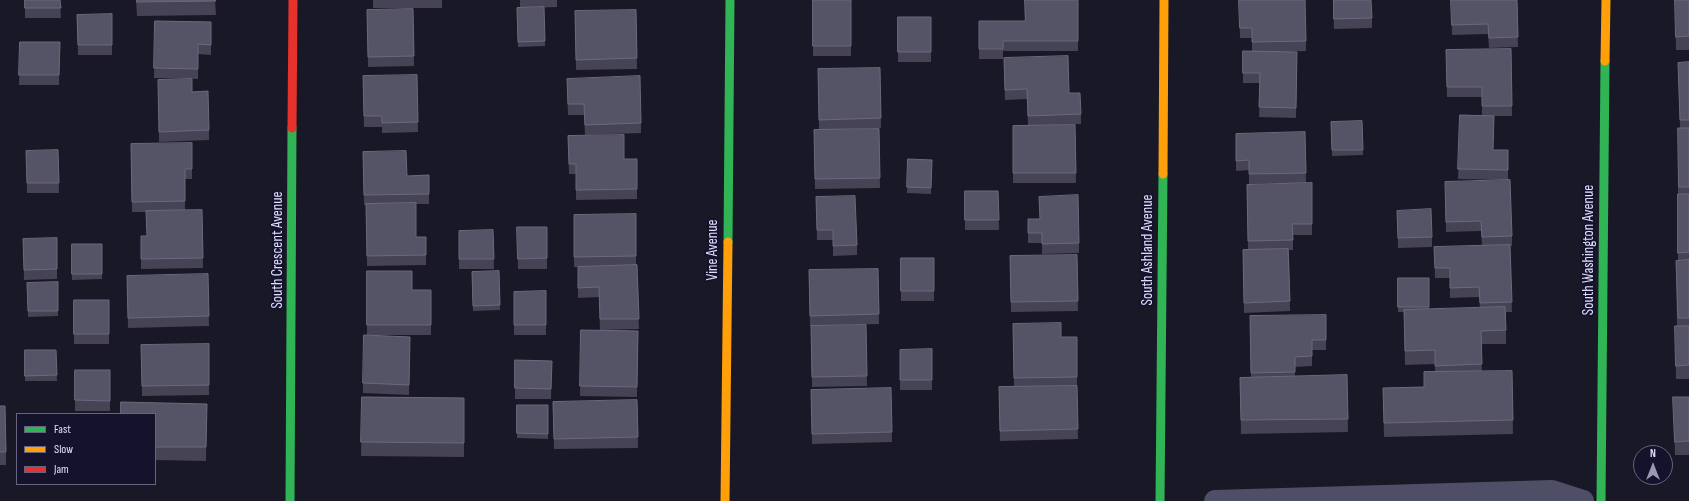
<!DOCTYPE html>
<style>
body{margin:0}
#map{position:relative;width:1689px;height:501px;overflow:hidden;background:#191826;font-family:"Sofia Sans Condensed",sans-serif}
canvas{display:block}
.legend{position:absolute;left:16px;top:413px;width:140px;height:72px;box-sizing:border-box;background:#15122c;border:1px solid #666480;margin:0;padding:5px 7px;list-style:none;font-size:12px;color:#e0defe}
.legend li{display:flex;align-items:center;gap:8px;height:20px}
.legend b{width:20px;border:1px solid #666480}
.north{position:absolute;left:1633px;top:445px;width:40px;height:40px;box-sizing:border-box;background:#15122c;border:1px solid #666480;border-radius:50%;rotate:0deg;font-size:11px;font-weight:700;line-height:16px;text-align:center;color:#e0defe}
.north::after{content:'';display:block;margin:auto;width:14px;height:18px;background:#9a99b2;clip-path:polygon(50% 0,100% 100%,50% 72%,0 100%)}
</style>
<div id="map">
<canvas width="1689" height="501"></canvas>
<ul class="legend">
<li><b style="height:5px;background:#30b455"></b>Fast</li>
<li><b style="height:5px;background:#ff9f0a"></b>Slow</li>
<li><b style="height:5px;background:#e5322d"></b>Jam</li>
</ul>
<div class="north">N</div>
</div>
<script>
const g = document.querySelector('canvas').getContext('2d');
g.lineJoin = 'round';
function stroke(path, color, width, dash) {
  g.strokeStyle = color;
  g.lineWidth = width;
  g.lineCap = dash ? 'butt' : 'round';
  g.setLineDash(dash || []);
  g.stroke(path);
}
function fill(path, color) {
  g.fillStyle = color;
  g.fill(path, 'evenodd');
}
function drawText(font, color, halo, rows, align = 'center') {
  g.font = font + ' "Sofia Sans Condensed",sans-serif';
  g.lineWidth = 4;
  g.setLineDash([]);
  g.textBaseline = 'middle';
  g.strokeStyle = halo;
  g.fillStyle = color;
  for (const [text, x, y, turn = 0] of rows) {
    g.save();
    g.translate(x, y);
    g.rotate((+turn || 0) * Math.PI / 180);
    g.textAlign = isNaN(turn) ? turn : align;
    if (halo) g.strokeText(text, 0, 0);
    g.fillText(text, 0, 0);
    g.restore();
  }
}
const street = new Path2D(`
 M1215,501L1552,491L1583,501`);
const fast = new Path2D(`
 M728,242L730,0
 M290,501L292,128
 M1160,501L1163,174
 M1601,501L1605,61`);
const slow = new Path2D(`
 M1605,61L1606,0
 M1163,174L1164,0
 M725,501L728,242`);
const jam = new Path2D(`
 M292,128L293,0`);
const wall = new Path2D(`
 M25,0H60L61,18H25Z
 M136,0H215L216,15L137,16Z
 M373,0H442V8H373Z
 M520,0H557V7L520,8Z
 M813,0H851V56H813Z
 M1078,0V51H1003V59H979V21H1025Z
 M1239,0L1306,41V51L1277,52H1297L1296,118L1259,117L1260,83H1243V51H1252V38H1240Z
 M1333,0L1372,18V28L1334,29Z
 M1451,0H1517L1518,47L1489,48L1488,34L1452,35Z
 M1675,0H1689V50H1676Z
 M544,7L545,46L518,47L517,8Z
 M413,9L414,66L368,67L367,10Z
 M636,10L637,69L576,70L575,11Z
 M112,14V55H78L77,15Z
 M898,17H931V62H898Z
 M155,21L211,22V55L198,54V79L154,78Z
 M20,42H60L59,85H19Z
 M1511,49L1512,116H1494L1493,150H1508V180L1458,179L1460,115H1482V97H1447L1446,50Z
 M1004,58L1069,93L1081,114V124L1052,125H1075L1076,183H1013V126L1028,125L1027,99L1005,100Z
 M1689,62V379H1676L1675,326H1677L1676,261H1678V128H1680L1678,63Z
 M880,68L881,128L827,130L879,129L880,188L815,189L814,130H819L818,69Z
 M417,75L418,132L382,133V127H364L363,86Z
 M567,89L641,123V133L585,135L584,115H568Z
 M158,90L192,92L209,130V140L159,142Z
 M1362,121L1363,155L1332,156L1331,122Z
 M1305,132L1306,183L1249,184V170L1236,171V134Z
 M568,136L624,159H637V199L576,200V174H569Z
 M131,144L192,169V179H185V210H202L203,268L141,269V236H147L146,212H132Z
 M58,150L59,193H27L26,151Z
 M363,152L407,176L429,175V204H416V237H426V265L367,266L366,205H364Z
 M908,159L932,160L931,194L907,193Z
 M1312,183V235H1293V250H1289L1290,311L1244,313L1243,250H1248L1247,185Z
 M965,191H998L999,230H965Z
 M1445,192L1512,236V246H1510L1512,312H1506V344H1481L1482,372L1512,371L1513,434L1384,437L1383,388L1424,387L1435,372V364L1405,365L1404,312H1398V278H1429V309L1480,308L1479,297L1450,298V278H1435L1434,247L1482,246L1481,231L1446,232Z
 M816,197L857,245V255L833,256V240H817Z
 M1039,197L1079,243V253L1042,254V243H1028V219H1040Z
 M1397,211L1432,237V247L1398,248Z
 M636,214V265L639,329L600,330L599,297L578,298V267H574V215Z
 M517,227H547V269H518Z
 M493,230L494,269H459V231Z
 M57,238V279L24,280L23,239Z
 M72,244H102V279L72,280Z
 M1077,255L1078,311L1011,312L1010,256Z
 M901,258H934V301H901Z
 M878,269L879,324L810,326L809,270Z
 M367,271L412,290H431V335H367Z
 M499,271L500,310L473,311L472,272Z
 M208,274L209,326L128,328L127,286Z
 M58,282V316L28,317L27,283Z
 M546,291V335H514V292Z
 M74,300H109V344H74Z
 M1013,324L1061,337L1077,377V387L1078,439L1000,441L999,397L1014,387Z
 M866,325L867,386L812,387L811,326Z
 M1250,326L1326,340V350H1312V366L1295,367V376L1347,375L1348,432L1241,434L1240,378L1251,377Z
 M581,330L638,331L637,397L580,396Z
 M410,337L409,395L363,393V383Z
 M209,344V395L142,396L141,345Z
 M932,349V390H900V350Z
 M25,350H56L57,381H25Z
 M515,360L552,361L551,399H515Z
 M75,370H110V411H75Z
 M891,388L892,442L812,444L811,390Z
 M362,397L464,398V457L361,456Z
 M1673,397H1689V455H1675Z
 M637,400L638,448L554,449L553,402Z
 M207,404L206,461L155,460V414Z
 M517,405H548V439L517,438Z
 M0,406L6,452V465H0Z`);
const building = new Path2D(`
 M25,0H60L61,8H25Z
 M137,0H215L216,1L137,2Z
 M813,0H851V46H813Z
 M1025,0H1078V41H1003V49H979V21H1025Z
 M1239,0H1305L1306,41L1252,42V28H1240Z
 M1334,0H1371L1372,18L1334,19Z
 M1451,0H1517L1518,37L1489,38L1488,24L1452,25Z
 M1675,0H1689V36L1676,37Z
 M544,7L545,41L518,42L517,8Z
 M413,9L414,56L368,57L367,10Z
 M636,10L637,58L576,60L575,11Z
 M112,14V45H78L77,15Z
 M898,17H931V52H898Z
 M155,21L211,22V45L198,44V69L154,68Z
 M20,42H60L59,75H19Z
 M1511,49L1512,106H1482V87H1447L1446,50Z
 M1243,51L1297,52L1296,108L1259,107L1260,73H1243Z
 M1068,56L1069,93H1080L1081,114L1028,116L1027,89L1005,90L1004,58Z
 M1689,62V120H1680L1678,63Z
 M880,68L881,118L819,120L818,69Z
 M417,75L418,122L382,123V116H364L363,76Z
 M640,76L641,123L585,125L584,104H568L567,79Z
 M192,79V92L208,91L209,130L159,132L158,80Z
 M1460,115L1494,116L1493,150H1508V170L1458,169Z
 M1362,121L1363,150H1332L1331,122Z
 M1075,125L1076,173H1013V126Z
 M1678,128H1689V187H1679Z
 M879,129L880,178L815,179L814,130Z
 M1305,132L1306,173L1249,174V160L1236,161V134Z
 M624,135V159H637V189L576,190V164H569L568,136Z
 M192,143V169H185V201L132,202L131,144Z
 M58,150L59,183H27L26,151Z
 M406,151L407,176L429,175V194L364,195L363,152Z
 M908,159L932,160L931,188L907,187Z
 M1510,180L1512,236L1482,237L1481,221L1446,222L1445,182Z
 M1312,183V224H1292L1293,240L1248,241L1247,185Z
 M965,191H998L999,220H965Z
 M1678,194H1689V252L1678,253Z
 M1078,195L1079,243L1042,244V233H1028V219H1040L1039,197Z
 M855,196L857,245L833,246V230H817L816,197Z
 M416,203V237H426V255L367,256L366,204Z
 M1431,209L1432,237L1398,238L1397,211Z
 M202,210L203,258L141,259V236H147L146,211Z
 M636,214V256L574,257V215Z
 M517,227H547V258L518,259Z
 M493,230L494,259H459V231Z
 M57,238V269L24,270L23,239Z
 M72,244H102V274H72Z
 M1510,245L1512,302L1480,303L1479,287L1450,288V268H1435L1434,247Z
 M1288,249L1290,301L1244,303L1243,250Z
 M1077,255L1078,301L1011,302L1010,256Z
 M901,258H934V291H901Z
 M1689,260V318H1678L1676,261Z
 M637,265L639,319H600L599,287L578,288V267Z
 M878,269L879,314L810,316L809,270Z
 M367,271H412V290H431V325H367Z
 M499,271L500,305L473,306L472,272Z
 M208,274L209,316L128,318L127,276Z
 M1398,278H1429V307H1398Z
 M58,282V311H28L27,283Z
 M546,291V325H514V292Z
 M74,300H109V334H74Z
 M1505,307L1506,330L1481,331L1482,364L1435,366V350L1405,351L1404,310Z
 M1326,315V340H1312V356L1295,357V372L1251,373L1250,316Z
 M1061,323V337H1077V377L1014,378L1013,324Z
 M866,325L867,376L812,377L811,326Z
 M1675,326H1689V365L1676,366Z
 M581,330L638,331L637,387L580,386Z
 M364,335L410,337L409,385L363,383Z
 M209,344V385L142,386L141,345Z
 M932,349V380H900V350Z
 M25,350H56L57,375L25,376Z
 M515,360L552,361L551,389L515,388Z
 M75,370H110V401L75,400Z
 M1512,371L1513,420L1384,423L1383,388L1424,387V372Z
 M1347,375L1348,419L1241,420L1240,378Z
 M1077,386L1078,429L1000,431L999,387Z
 M891,388L892,432L812,434L811,390Z
 M362,397L464,398V443L361,442Z
 M1673,397H1689V441L1675,442Z
 M637,400L638,437L554,439L553,402Z
 M121,402L207,404L206,447H155V414H121Z
 M517,405H548V434L517,433Z
 M0,406H5L6,452H0Z`);
const streetNames = [
 ["South Crescent Avenue",278,250,-90],
 ["Vine Avenue",713,250,-90],
 ["South Ashland Avenue",1148,250,-90],
 ["South Washington Avenue",1589,250,-90]
];
stroke(street, '#4e4e66', 22);
stroke(fast, '#30b455', 9);
stroke(slow, '#ff9f0a', 9);
stroke(jam, '#e5322d', 9);
fill(wall, '#454354');
fill(building, '#555366');
stroke(building, '#6b697e', 1);
drawText('15px', '#e0defe', '#15122c', streetNames);
</script>
